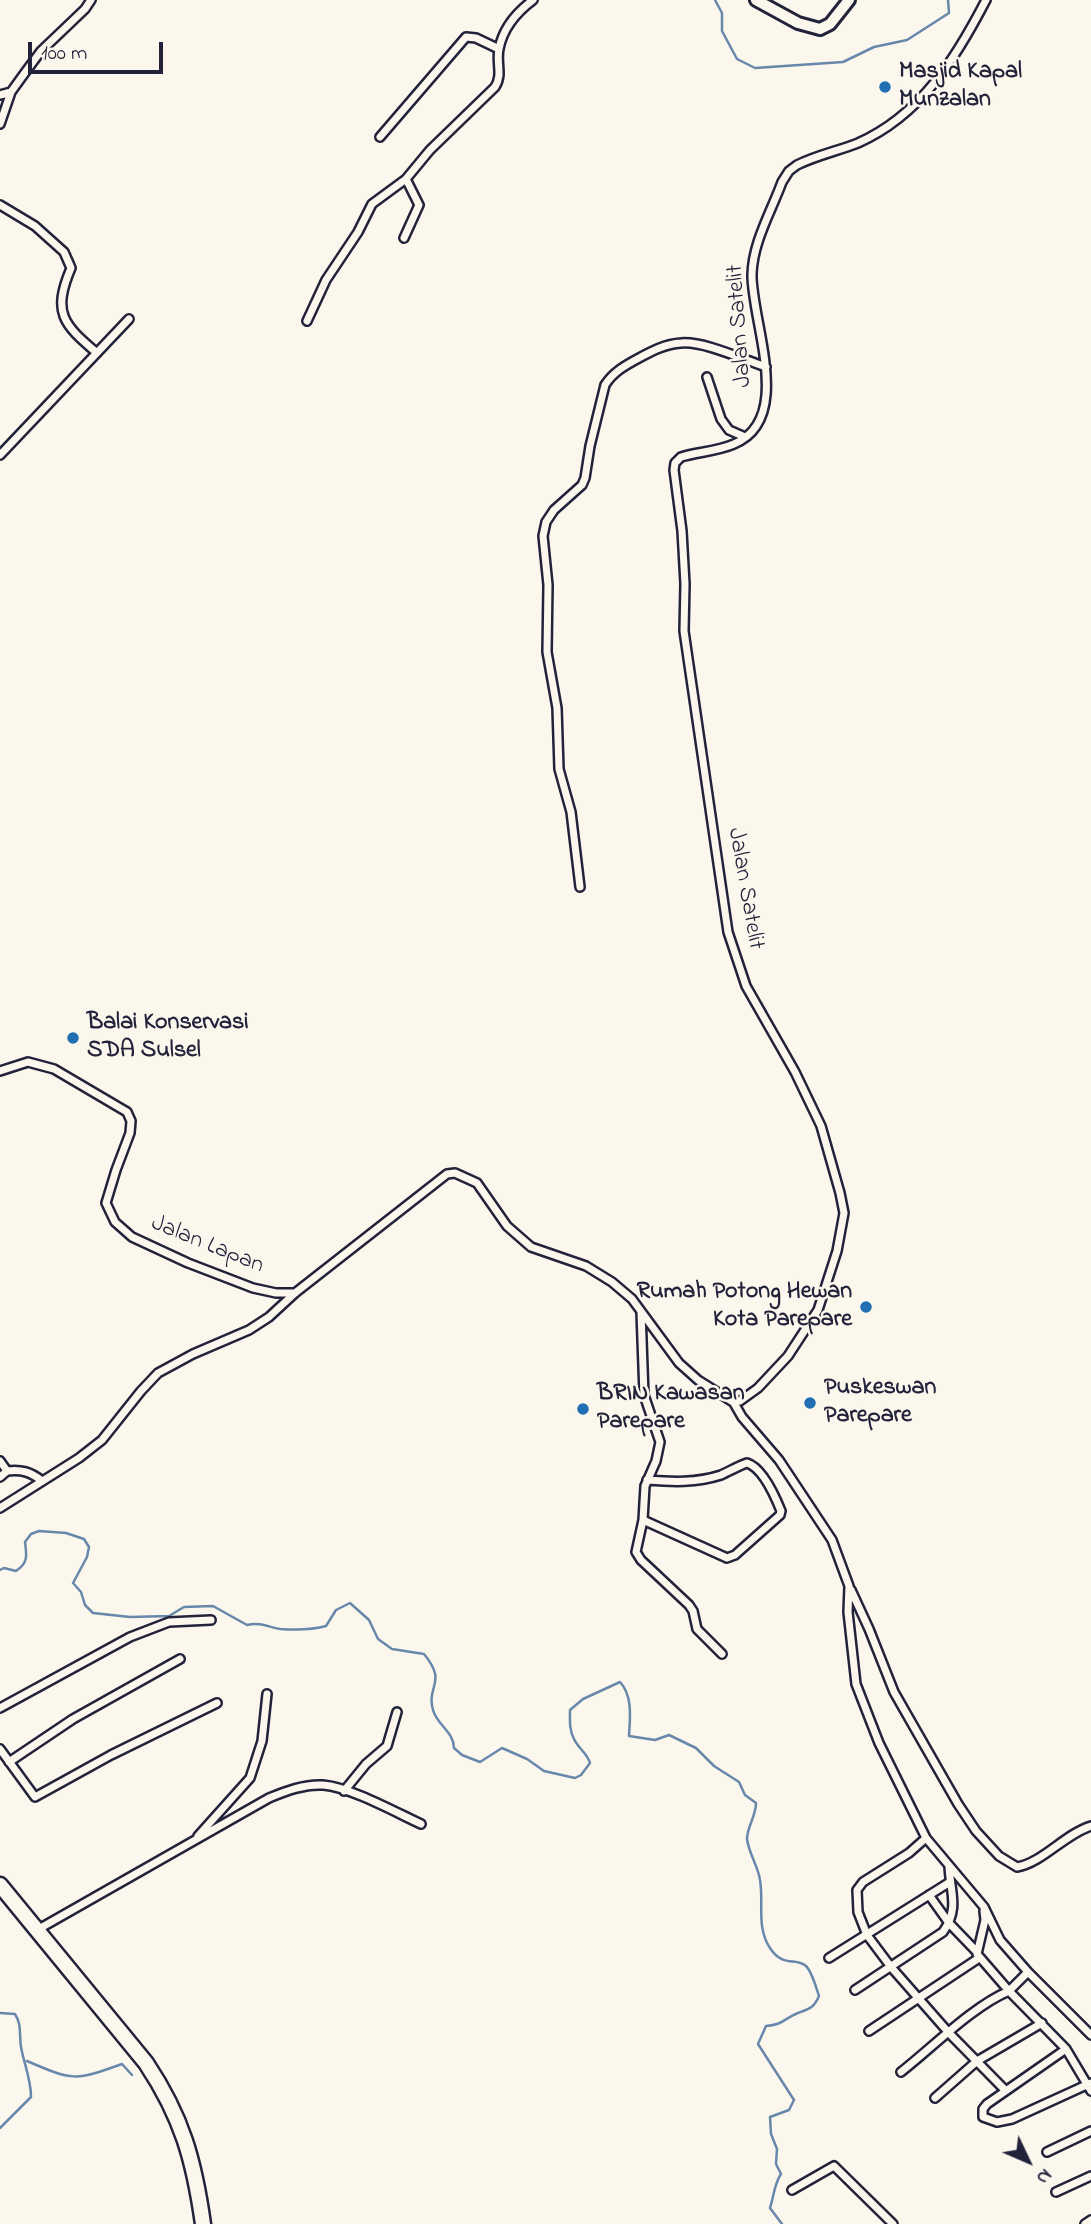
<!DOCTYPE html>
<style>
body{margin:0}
#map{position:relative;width:1091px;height:2224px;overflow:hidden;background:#fbf7ec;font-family:"Indie Flower",sans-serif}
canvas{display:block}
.north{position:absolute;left:993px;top:2126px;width:70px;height:70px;-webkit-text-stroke:5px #fbf7ec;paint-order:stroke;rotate:134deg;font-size:19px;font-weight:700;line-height:28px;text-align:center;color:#22223b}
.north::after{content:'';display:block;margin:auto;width:24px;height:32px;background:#22223b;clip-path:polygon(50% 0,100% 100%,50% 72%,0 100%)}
.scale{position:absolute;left:28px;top:42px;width:135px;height:32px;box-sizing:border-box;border:4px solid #22223b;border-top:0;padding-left:9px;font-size:21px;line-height:24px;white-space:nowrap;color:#22223b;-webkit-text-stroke:5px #fbf7ec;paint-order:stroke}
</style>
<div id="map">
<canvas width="1091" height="2224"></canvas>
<div class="north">N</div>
<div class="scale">100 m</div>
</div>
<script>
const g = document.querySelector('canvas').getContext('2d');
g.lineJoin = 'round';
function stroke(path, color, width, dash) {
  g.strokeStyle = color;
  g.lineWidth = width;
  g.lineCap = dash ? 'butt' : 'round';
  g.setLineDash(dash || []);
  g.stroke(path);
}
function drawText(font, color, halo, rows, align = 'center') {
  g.font = font + ' "Indie Flower",sans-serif';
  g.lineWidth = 5;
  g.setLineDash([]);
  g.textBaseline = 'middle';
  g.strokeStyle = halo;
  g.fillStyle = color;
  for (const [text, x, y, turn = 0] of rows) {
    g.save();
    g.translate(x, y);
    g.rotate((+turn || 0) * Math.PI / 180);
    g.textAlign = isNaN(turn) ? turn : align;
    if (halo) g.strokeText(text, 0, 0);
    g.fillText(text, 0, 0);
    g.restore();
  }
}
const stream = new Path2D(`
 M715,0L722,13V31L737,59L755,68L843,62L874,47L907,40L949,13L948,0
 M0,1570L4,1568L16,1571C28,1563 27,1556 25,1542L31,1534L39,1531L66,1533L84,1539L89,1547L87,1557L73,1583L81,1592L85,1605L93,1613L130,1617L169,1616L184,1607L213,1606L247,1625C261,1622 268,1627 280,1629C295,1630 312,1630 326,1626L336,1610L350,1603L369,1620L378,1639L392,1649L424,1654C448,1683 426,1685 433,1710C437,1725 454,1732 454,1748L462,1755L480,1762L502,1748L527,1759L544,1771L575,1778L581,1775L590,1763C587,1753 578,1748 574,1739C569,1730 570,1720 570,1710L583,1699L620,1682C633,1696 630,1718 629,1736L655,1740L669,1735L696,1748L714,1766L739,1782L745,1795L756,1803C756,1816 747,1827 747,1839C749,1854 758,1866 760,1880C764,1903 756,1927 770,1948C783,1968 796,1957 806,1966C812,1972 816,1987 819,1996C814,2008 809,2009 798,2013C785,2018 783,2025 766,2026L758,2044L794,2100L789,2110L770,2117L771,2134L777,2149L776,2164L781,2174C774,2184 774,2196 770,2208L782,2224
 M0,2013L15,2014C22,2025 19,2035 21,2047C24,2064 31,2079 31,2097L0,2128
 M27,2061C73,2081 75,2081 122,2064L132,2075`);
const street = new Path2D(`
 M0,95L11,92
 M0,124L11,92L24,74L41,51L85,9L91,0
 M380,137L466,37L476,38L499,49
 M0,205L35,226L64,252L71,268C52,313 63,324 97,353
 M404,238L419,205L406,179
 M307,321L326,280L358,232L372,204L406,179L430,150L495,87C503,75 496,63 499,49C503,28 517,12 533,0
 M707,377L721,419L729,430L745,437
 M0,455L129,319
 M580,887L571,812L559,769L557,708L547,652L548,585L543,536L546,522L554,510L582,485L585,478L590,446L605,385C613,372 626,365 639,358C652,351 665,344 681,343C704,341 742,359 766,367
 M0,1071L28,1062L54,1069L127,1112L131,1121L130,1133L116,1170L106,1203L115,1222L132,1237L188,1263L253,1288L276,1293H295
 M641,1312L644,1395L660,1442L656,1461L645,1486L643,1520L636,1552L641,1560L689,1605L693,1611L697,1629L722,1654
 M734,1403L742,1417L779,1460L832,1540L849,1586L848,1612L856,1684L879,1743L926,1838L984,1907L1000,1940L1028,1972L1091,2035
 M0,1461L7,1471
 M0,1477L7,1471C21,1469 31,1472 42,1481
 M0,1508L79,1458L102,1440L141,1391L158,1373L193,1354L249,1330L269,1317L295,1293L447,1174L455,1173L477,1183L507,1226L531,1247L586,1266L612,1282L632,1299L679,1363L698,1380L733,1402L740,1401L758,1388L788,1356L818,1310L837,1251L844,1213L840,1193L821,1126L795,1072L746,986L728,932L684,631L685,584L682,531L674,470L675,463L681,457C698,452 718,451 734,444C795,419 751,321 752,274C753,242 771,212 782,182L789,171L797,165C817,155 838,151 858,143C921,115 956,58 986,0
 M643,1520L727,1558L735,1555L780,1515L781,1511C775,1496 763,1468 747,1463C738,1466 730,1471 721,1475C696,1483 673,1482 647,1480
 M851,1590L869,1629L894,1692L958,1804L976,1831L999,1856L1017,1867C1042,1863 1065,1834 1091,1826
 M0,1708L130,1637L169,1622L211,1620
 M0,1749L35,1797L111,1755L217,1703
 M9,1762L73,1719L180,1659
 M344,1791L366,1764L387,1746L397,1712
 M198,1836L250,1778L262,1741L267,1694
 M926,1838L909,1853L863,1882L857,1890L858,1912L867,1935L891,1967L949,2033L1005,2090
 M929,1895L949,1923L976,1951
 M37,1930L269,1798C286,1791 304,1784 323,1785C350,1787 395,1812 421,1824
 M829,1958L950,1882
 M1028,1972L1009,1991L1066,2049L1091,2091
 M855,1990L943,1932C960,1908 950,1892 949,1866
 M869,2031L979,1958
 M1066,2049L987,2104L983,2109V2117L997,2122L1012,2119L1091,2083
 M901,2072C933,2047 973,2006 1009,1991L977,1954L985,1920L984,1911
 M935,2098L977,2061L1042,2023
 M1047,2152L1091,2131
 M792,2190L834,2166L893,2224
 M1056,2192L1091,2176
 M1085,2224L1091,2220`);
const secondary = new Path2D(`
 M756,0L798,23L820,29L830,24L849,0`);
const highway = new Path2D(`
 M0,1885L146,2063C182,2117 194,2160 203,2224`);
const markers = [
 [885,87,7,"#1f6fb2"],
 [73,1038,7,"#1f6fb2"],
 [866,1307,7,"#1f6fb2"],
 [810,1403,7,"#1f6fb2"],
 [583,1409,7,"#1f6fb2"]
];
const poiNames = [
 ["Masjid Kapal",899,73],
 ["Munzalan",899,101],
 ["Balai Konservasi",87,1024],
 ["SDA Sulsel",87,1052],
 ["Rumah Potong Hewan",852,1293,"right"],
 ["Kota Parepare",852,1321,"right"],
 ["Puskeswan",824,1389],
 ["Parepare",824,1417],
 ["BRIN Kawasan",597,1395],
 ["Parepare",597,1423]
];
const streetNames = [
 ["Jalan Satelit",741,326,-94],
 ["Jalan Satelit",744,889,80],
 ["Jalan Lapan",207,1246,22]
];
stroke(stream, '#6888ab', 2.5);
stroke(street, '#22223b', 12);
stroke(secondary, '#22223b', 16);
stroke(highway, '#22223b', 19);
stroke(street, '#fbf7ec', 7);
stroke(secondary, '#fbf7ec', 10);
stroke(highway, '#fbf7ec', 14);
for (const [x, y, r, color] of markers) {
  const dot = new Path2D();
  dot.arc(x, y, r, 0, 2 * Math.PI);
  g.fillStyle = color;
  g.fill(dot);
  stroke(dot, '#fbf7ec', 2.5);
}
drawText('bold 24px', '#22223b', '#fbf7ec', poiNames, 'left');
drawText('24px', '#22223b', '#fbf7ec', streetNames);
</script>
